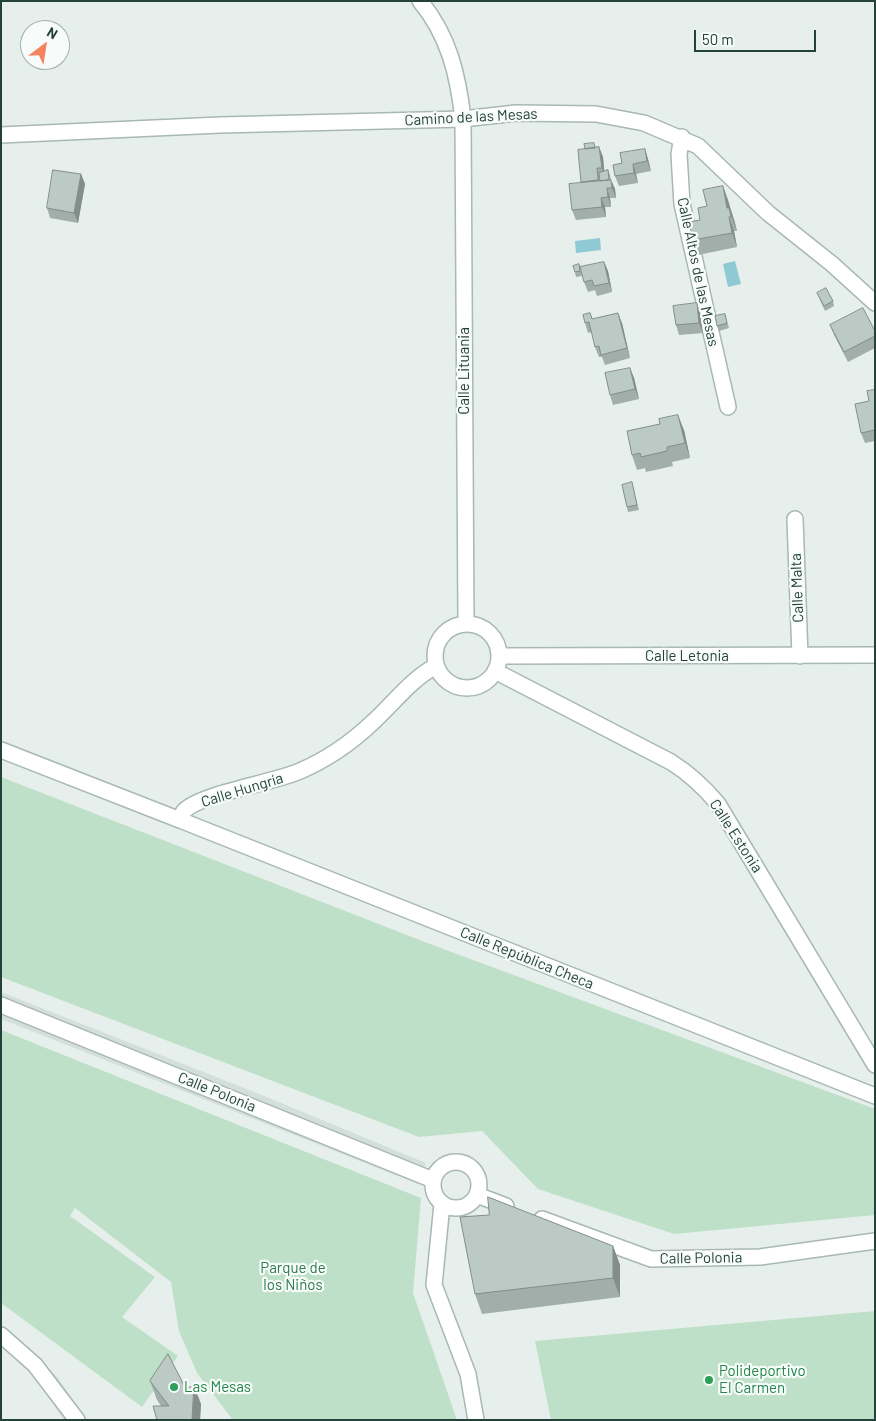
<!DOCTYPE html>
<meta charset="utf-8">
<style>
body{margin:0}
#map{position:relative;width:876px;height:1421px;overflow:hidden;background:#e6efeb;font-family:Barlow,sans-serif}
canvas{display:block}
.frame{position:absolute;inset:0;border:2px solid #24423a;pointer-events:none}
.north{position:absolute;left:20px;top:20px;width:50px;height:50px;box-sizing:border-box;background:#f7fbf9;border:1px solid #a3b1ad;border-radius:50%;rotate:31deg;font-size:14px;font-weight:700;line-height:20px;text-align:center;color:#24423a}
.north::after{content:'';display:block;margin:auto;width:18px;height:22px;background:#f4845f;clip-path:polygon(50% 0,100% 100%,50% 72%,0 100%)}
.scale{position:absolute;left:694px;top:30px;width:122px;height:22px;box-sizing:border-box;border:2px solid #24423a;border-top:0;padding-left:6px;font-size:15px;line-height:18px;white-space:nowrap;color:#24423a;-webkit-text-stroke:4px #f7fbf9;paint-order:stroke}
</style>
<div id="map">
<canvas width="876" height="1421"></canvas>
<div class="frame"></div>
<div class="north">N</div>
<div class="scale">50 m</div>
</div>
<script>
const g = document.querySelector('canvas').getContext('2d');
g.lineJoin = 'round';
function fill(path, color) {
  g.fillStyle = color;
  g.fill(path, 'evenodd');
}
function stroke(path, color, width, dash) {
  g.strokeStyle = color;
  g.lineWidth = width;
  g.lineCap = dash ? 'butt' : 'round';
  g.setLineDash(dash || []);
  g.stroke(path);
}
function drawText(font, color, halo, rows, align = 'center') {
  g.font = font + ' Barlow,sans-serif';
  g.lineWidth = 4.5;
  g.setLineDash([]);
  g.textBaseline = 'middle';
  g.strokeStyle = halo;
  g.fillStyle = color;
  for (const [text, x, y, turn = 0] of rows) {
    g.save();
    g.translate(x, y);
    g.rotate((+turn || 0) * Math.PI / 180);
    g.textAlign = isNaN(turn) ? turn : align;
    if (halo) g.strokeText(text, 0, 0);
    g.fillText(text, 0, 0);
    g.restore();
  }
}
const built = new Path2D(`
 M1,992L252,1091L426,1163L418,1184L1,1019Z
 M1,1325L29,1348L58,1378L87,1420H64L32,1374L1,1346Z`);
const green = new Path2D(`
 M1,777L430,944L875,1109V1215L674,1234L538,1189L482,1131L419,1137L1,977Z
 M1,1030L421,1198L413,1293L457,1420H233L197,1373L179,1331L171,1282L75,1208L70,1216L155,1277L122,1317L178,1356L142,1407L1,1303Z
 M875,1311V1420H551L535,1341Z`);
const water = new Path2D(`
 M600,238L601,250L576,253L575,241Z
 M735,261L741,284L728,287L723,264Z`);
const minor = new Path2D(`
 M420,1C449,36 458,75 463,119L466,624
 M1,135L220,125L463,119L516,113L596,114L644,123L698,146L768,213L832,264L875,303
 M682,137L679,154L682,204L728,407
 M795,519L800,656
 M435 656a32 32 0 1 1 64 0a32 32 0 1 1-64 0Z
 M499,656L875,655
 M495,671L671,762C690,774 704,787 718,804L875,1065
 M1,750L180,820C181,817 182,813 185,810C204,793 272,783 300,771C328,759 352,742 373,722C394,703 411,679 436,666
 M180,820L875,1096
 M1,1005L433,1180
 M433 1185a23 23 0 1 1 46 0a23 23 0 1 1-46 0Z
 M477,1195L506,1206
 M442,1204L434,1285L468,1374L476,1420
 M542,1219L651,1259L760,1257L875,1241
 M1,1335L35,1365L77,1420`);
const wall = new Path2D(`
 M599,147L603,157L604,171L608,170L610,175L611,180L615,189L616,198H610L611,207H605L606,217L576,220L572,210L581,183L585,149Z
 M645,149L648,159L651,171L636,174L638,183L619,186L615,176L622,163Z
 M81,174L85,184L78,223L50,218L47,208Z
 M723,186L735,222L737,231H734L737,247L698,255L693,240L707,206Z
 M604,262L608,271L612,292L597,296L595,290L588,292L584,282Z
 M579,264L582,276L576,277L575,272Z
 M817,293L833,301L834,306L825,311Z
 M700,312L703,333L679,335L676,325Z
 M590,313L593,319L622,323L630,358L605,365L602,357H599L595,347L592,332L588,333L585,323Z
 M725,314L729,328L719,331L717,326Z
 M830,325L875,331V348L848,362L834,335Z
 M630,368L634,378L639,399L613,405L610,395Z
 M875,390V441L865,443L861,433L869,401Z
 M684,430L690,458L672,462L673,466L646,472L645,468L637,470L632,455Z
 M633,487L639,510L628,512L627,507Z
 M613,1246L620,1265V1297L482,1314L475,1294Z
 M150,1381L186,1389L201,1404L200,1420H157L161,1406L157,1400Z`);
const shadedWall = new Path2D(`
 M599,147L603,157L605,178L602,168Z
 M645,149L648,159L651,171L647,161Z
 M633,164L636,174L638,183L634,173Z
 M81,174L85,184L78,223L74,213Z
 M611,180L615,189L616,198L612,188Z
 M723,186L728,200L737,231L731,216L727,208Z
 M607,188L610,198L611,207L608,197Z
 M601,198L605,207L606,217L602,207Z
 M729,217L734,231L737,247L732,233Z
 M604,262L608,271L612,292L609,283Z
 M697,303L700,312L703,333L699,323Z
 M618,313L622,323L630,358L627,348Z
 M630,368L634,378L639,399L635,389Z
 M678,415L684,430L690,458L685,443Z
 M613,1246L620,1265V1297L613,1278Z
 M194,1385L201,1404L200,1420H192Z`);
const building = new Path2D(`
 M594,143L595,148L585,149L584,144Z
 M599,147L602,168H597L598,180L581,182L578,150Z
 M645,149L647,161L633,164L634,173L615,176L613,165L622,163L620,153Z
 M53,170L81,174L74,213L47,208Z
 M608,170L609,180L600,181L599,173Z
 M611,180L612,188H607L608,197L601,198L602,207L572,210L569,184Z
 M723,186L727,208H729L731,216L729,217L732,233L693,240L689,222L700,220L698,208L707,206L703,190Z
 M604,262L609,283L594,286L592,280L584,282L580,267Z
 M579,264L580,271L575,272L573,266Z
 M826,288L833,301L824,306L817,293Z
 M697,303L699,323L676,325L673,306Z
 M863,308L875,331V336L844,352L830,325Z
 M590,313L592,319L618,313L627,348L601,355L599,346L595,347L589,322L585,323L583,315Z
 M725,314L727,323L717,326L715,316Z
 M630,368L635,389L610,395L605,373Z
 M875,390V430L861,433L855,404L869,401L867,391Z
 M678,415L685,443L667,447V451L641,457L640,453L632,455L627,431L660,424L659,419Z
 M632,482L637,505L627,507L622,485Z
 M488,1197L613,1246V1278L475,1294L460,1217L489,1215Z
 M168,1354L186,1389L194,1385L192,1420H157L153,1406H169L150,1381Z`);
const markers = [
 [709,1380,5,"#2e9e5b"],
 [174,1387,5,"#2e9e5b"]
];
const streetNames = [
 ["Camino de las Mesas",471,117,-3],
 ["Calle Altos de las Mesas",698,272,78],
 ["Calle Lituania",464,371,-90],
 ["Calle Malta",797,588,-92],
 ["Calle Letonia",687,656],
 ["Calle Hungría",242,790,-17],
 ["Calle Estonia",736,836,57],
 ["Calle República Checa",527,958,22],
 ["Calle Polonia",217,1092,22],
 ["Calle Polonia",701,1258,-1]
];
const parkNames = [
 ["Parque de",293,1268],
 ["los Niños",293,1285]
];
const leisureNames = [
 ["Polideportivo",719,1371],
 ["El Carmen",719,1388],
 ["Las Mesas",184,1387]
];
fill(built, '#d4dfda');
fill(green, '#bfe0c8');
fill(water, '#8ec9d4');
stroke(minor, '#a8b8b2', 18);
stroke(minor, '#fff', 15);
fill(wall, '#a1aea9');
fill(shadedWall, '#838d89');
fill(building, '#bbcac4');
stroke(building, '#838d89', 1);
for (const [x, y, r, color] of markers) {
  const dot = new Path2D();
  dot.arc(x, y, r, 0, 2 * Math.PI);
  g.fillStyle = color;
  g.fill(dot);
  stroke(dot, '#f7fbf9', 2);
}
drawText('15px', '#24423a', '#f7fbf9', streetNames);
drawText('15px', '#2d7a4b', '#f7fbf9', parkNames);
drawText('15px', '#27864d', '#f7fbf9', leisureNames, 'left');
</script>
